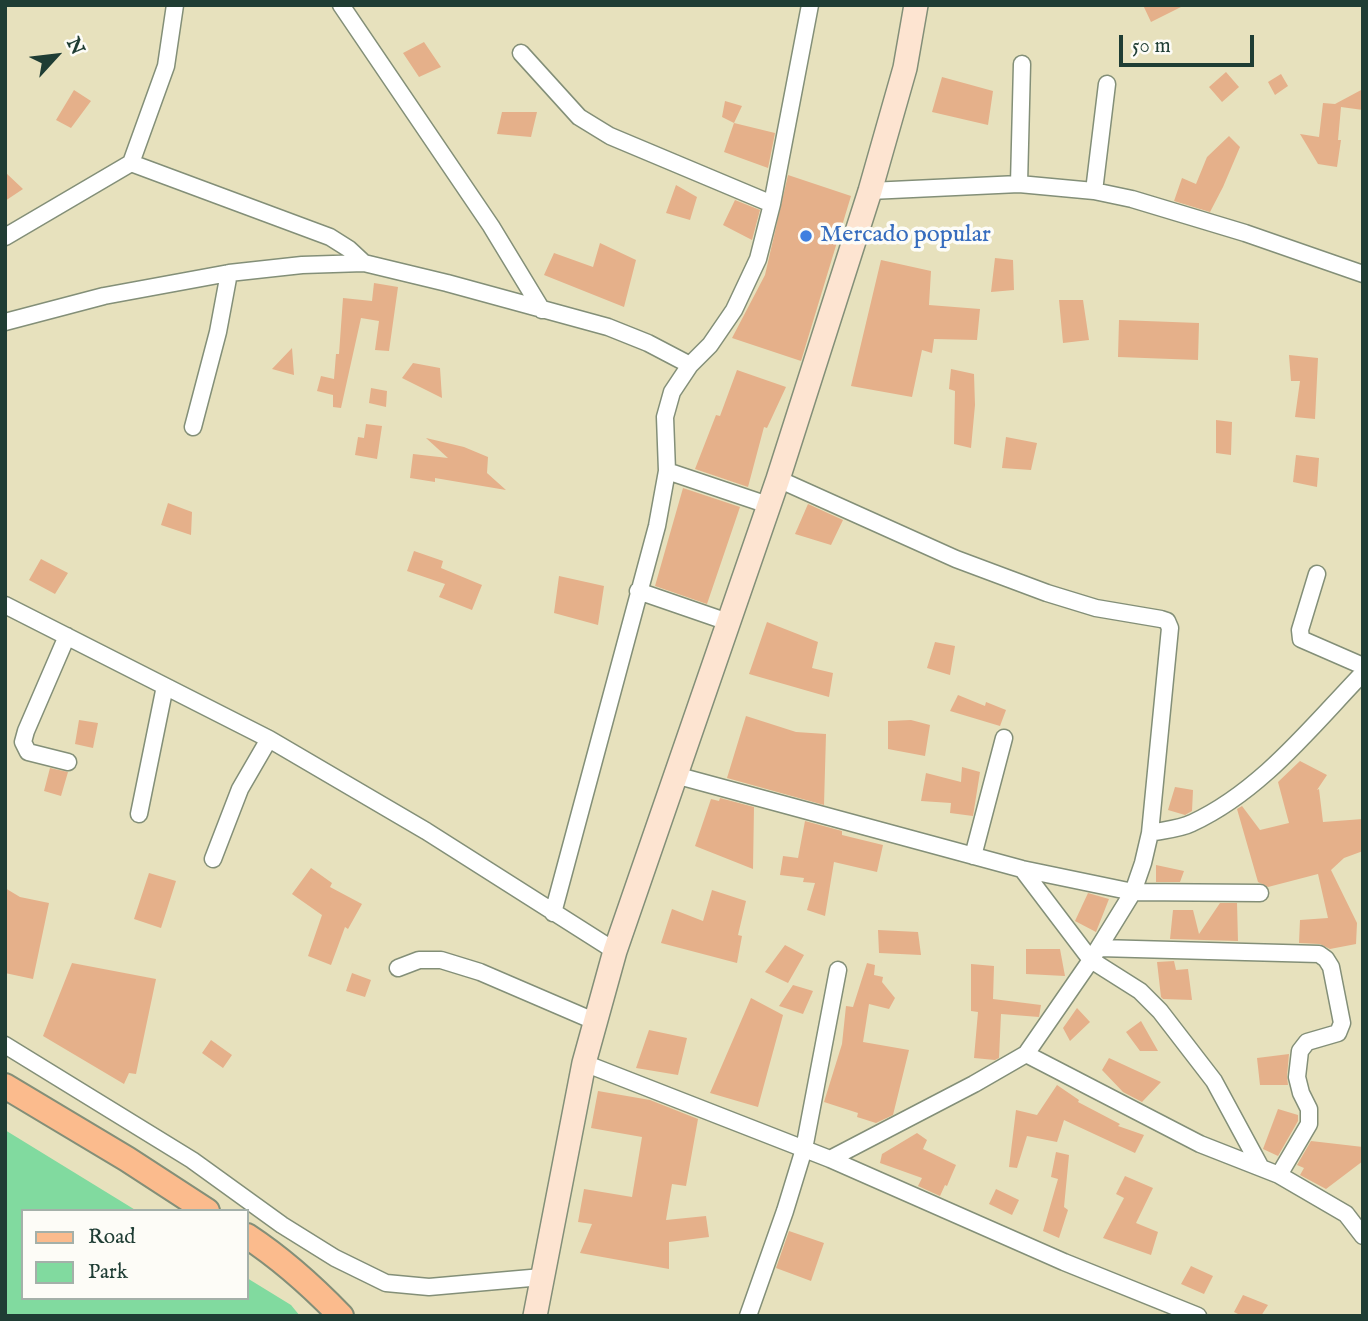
<!DOCTYPE html>
<style>
body{margin:0}
#map{position:relative;width:1368px;height:1321px;overflow:hidden;background:#e7e1bd;font-family:"IM FELL English",serif}
canvas{display:block}
.frame{position:absolute;inset:0;border:7px solid #1f3d34;pointer-events:none}
.legend{position:absolute;left:21px;top:1209px;width:228px;height:91px;box-sizing:border-box;background:#fdfcf7;border:2px solid #a4b0a9;margin:0;padding:9px 12px;list-style:none;font-size:21px;color:#1f3d34}
.legend li{display:flex;align-items:center;gap:14px;height:35px}
.legend b{width:35px;border:2px solid #a4b0a9}
.north{position:absolute;left:21px;top:21px;width:70px;height:70px;-webkit-text-stroke:5px #fdfcf7;paint-order:stroke;rotate:63deg;font-size:19px;font-weight:700;line-height:28px;text-align:center;color:#1f3d34}
.north::after{content:'';display:block;margin:auto;width:24px;height:32px;background:#1f3d34;clip-path:polygon(50% 0,100% 100%,50% 72%,0 100%)}
.scale{position:absolute;left:1119px;top:35px;width:135px;height:32px;box-sizing:border-box;border:4px solid #1f3d34;border-top:0;padding-left:9px;font-size:21px;line-height:24px;white-space:nowrap;color:#1f3d34;-webkit-text-stroke:5px #fdfcf7;paint-order:stroke}
</style>
<div id="map">
<canvas width="1368" height="1321"></canvas>
<div class="frame"></div>
<ul class="legend">
<li><b style="height:9px;background:#fbbb8d"></b>Road</li>
<li><b style="height:19px;background:#81da9f"></b>Park</li>
</ul>
<div class="north">N</div>
<div class="scale">50 m</div>
</div>
<script>
const g = document.querySelector('canvas').getContext('2d');
g.lineJoin = 'round';
function fill(path, color) {
  g.fillStyle = color;
  g.fill(path, 'evenodd');
}
function stroke(path, color, width, dash) {
  g.strokeStyle = color;
  g.lineWidth = width;
  g.lineCap = dash ? 'butt' : 'round';
  g.setLineDash(dash || []);
  g.stroke(path);
}
function drawText(font, color, halo, rows, align = 'center') {
  g.font = font + ' "IM FELL English",serif';
  g.lineWidth = 7;
  g.setLineDash([]);
  g.textBaseline = 'middle';
  g.strokeStyle = halo;
  g.fillStyle = color;
  for (const [text, x, y, turn = 0] of rows) {
    g.save();
    g.translate(x, y);
    g.rotate((+turn || 0) * Math.PI / 180);
    g.textAlign = isNaN(turn) ? turn : align;
    if (halo) g.strokeText(text, 0, 0);
    g.fillText(text, 0, 0);
    g.restore();
  }
}
const green = new Path2D(`
 M5,1130L137,1211H23V1298H247V1278L291,1305L300,1316H5Z`);
const building = new Path2D(`
 M1143,5H1185L1151,22Z
 M424,42L441,67L419,77L403,53Z
 M1226,72L1239,87L1222,102L1209,87Z
 M1281,74L1288,86L1275,95L1268,82Z
 M942,77L993,91L988,125L932,112Z
 M1363,89V110L1341,107L1338,140H1341L1337,167L1318,164L1300,134L1319,137L1323,103L1335,104Z
 M74,90L91,101L71,128L56,120Z
 M725,101L742,106L734,123L722,117Z
 M502,112H537L531,137L497,134Z
 M734,123L775,133L768,168L724,152Z
 M1229,136L1240,147L1223,187L1210,212L1174,201L1182,178L1196,184L1207,157Z
 M5,172L23,189L5,201Z
 M788,175L851,196L801,361L732,338L765,275Z
 M676,185L697,197L690,220L666,213Z
 M735,200L760,210L752,240L723,225Z
 M600,243L636,260L624,307L544,275L554,253L593,267Z
 M995,258L1013,260L1014,290L991,292Z
 M881,260L931,271L929,305L980,309L977,340L934,339L932,353L922,350L912,397L851,386Z
 M374,283L398,287L389,351L375,350L379,321L361,318L341,408L333,407V395L317,391L321,376L334,379L336,354H339L343,298L372,301Z
 M1059,300H1083L1089,340L1063,343Z
 M1119,320L1199,323L1198,360L1118,357Z
 M292,348L294,375L272,369Z
 M1289,355L1318,358L1315,419L1295,417L1300,381H1291Z
 M413,363L440,368L442,398L402,378Z
 M951,369L974,374L975,405L971,448L954,444L955,391L949,389Z
 M737,370L786,387L767,428L764,427L748,487L695,469L716,415L720,416Z
 M371,388L387,391L386,407L369,403Z
 M1216,420L1232,422L1231,455L1216,453Z
 M366,424L382,426L377,459L355,455L358,437L364,438Z
 M1006,437L1037,443L1031,470L1002,468Z
 M426,438L464,447L488,457L487,473L506,490L435,478V482L410,478L413,454L448,458Z
 M1296,455L1319,458L1317,487L1293,482Z
 M683,488L740,507L707,604L655,586Z
 M168,503L192,512L191,535L161,525Z
 M808,504L843,520L831,545L795,534Z
 M414,551L443,561L441,568L482,585L472,610L439,597L445,584L407,571Z
 M41,559L68,573L55,594L29,580Z
 M559,576L604,586L598,625L554,613Z
 M767,622L818,642L812,668L833,673L829,697L749,674Z
 M935,642L955,646L950,675L927,668Z
 M958,695L985,706L986,702L1006,710L1000,726L950,711Z
 M746,716L796,732L826,734L824,805L727,778Z
 M79,720L98,723L93,748L75,744Z
 M911,720L930,725L925,756L888,749V721Z
 M1300,761L1327,775L1317,790L1319,789L1323,822L1363,819V851L1344,858L1331,870L1357,923L1356,944L1330,949L1320,944L1299,943L1300,920L1328,918L1318,874L1268,887L1258,882L1237,809L1242,806L1260,830L1289,823L1278,782Z
 M962,767L980,772L973,816L950,813L951,803L921,801L926,773L961,782Z
 M50,768L68,772L61,796L44,791Z
 M1175,787L1193,790L1192,811L1185,815L1168,810Z
 M720,798L754,807L753,869L695,846L711,799L719,801Z
 M805,821L842,831V835L883,845L877,872L834,862L825,916L807,910L815,883L803,882L804,878L780,875L783,856L798,858Z
 M1156,865L1184,871L1180,882H1156Z
 M311,868L332,883L330,887L362,904L348,929L345,927L331,965L308,956L322,915L292,894Z
 M149,873L176,881L161,928L134,919Z
 M5,888L20,897L49,903L33,979L5,973Z
 M712,890L746,901L738,935L742,936L737,963L661,943L672,909L703,921Z
 M1088,893L1109,899L1096,932L1075,921Z
 M1220,903H1237L1238,941L1170,939L1173,910H1193L1199,934Z
 M878,930L918,932L921,955L879,953Z
 M785,945L804,955L788,983L765,972Z
 M1026,949H1060L1065,976L1026,974Z
 M1174,961L1176,970L1188,969L1192,1000L1163,999L1161,997L1157,962Z
 M72,963L156,979L136,1074L129,1073L124,1084L43,1036Z
 M867,963L875,965L874,975L883,977L882,982L895,998L889,1009L869,1004L863,1042L909,1050L893,1115L876,1123L857,1117L858,1113L824,1102L842,1044L846,1006L853,1007Z
 M971,964L994,966L993,999L1041,1005L1039,1017L1001,1014L999,1058L995,1060L974,1058L978,1012L971,1011Z
 M352,973L371,980L365,997L346,991Z
 M793,985L813,991L803,1014L779,1006Z
 M751,998L783,1015L758,1107L710,1093Z
 M1077,1008L1090,1022L1070,1041L1063,1028Z
 M1141,1021L1158,1051H1140L1126,1032Z
 M649,1030L687,1038L678,1075L636,1068Z
 M211,1040L232,1055L223,1068L202,1053Z
 M1289,1054L1287,1076L1288,1085H1260L1257,1058Z
 M1109,1058L1161,1082L1142,1102L1123,1092L1102,1070Z
 M1057,1085L1079,1100L1078,1102L1120,1124L1118,1126L1144,1135L1135,1153L1064,1120L1057,1142L1027,1136L1017,1168L1009,1167L1016,1110L1037,1115Z
 M598,1091L650,1100L698,1119L686,1186L672,1184L666,1220L706,1216L709,1237L669,1242V1269L580,1253L592,1224L578,1222L584,1189L632,1197L642,1137L591,1128Z
 M1278,1109L1298,1115V1121L1278,1156L1263,1149Z
 M917,1133L927,1140L923,1149L956,1165L947,1186L945,1185L940,1196L918,1186L922,1178L880,1163L882,1154Z
 M1311,1141L1363,1147V1161L1326,1189L1300,1175L1304,1168L1297,1165Z
 M1056,1152L1069,1155L1064,1207L1068,1210L1059,1238L1043,1231L1058,1179L1051,1177Z
 M1125,1176L1153,1188L1136,1223L1158,1232L1151,1255L1103,1238L1124,1198L1116,1194Z
 M996,1189L1019,1200L1012,1215L989,1204Z
 M789,1231L824,1243L811,1281L776,1268Z
 M1191,1266L1213,1276L1204,1294L1181,1284Z
 M1243,1295L1268,1305L1261,1316H1242L1234,1312Z`);
const street = new Path2D(`
 M341,5L491,226L542,310
 M521,53L579,117L610,136L772,204
 M131,163L330,237L349,249L364,263
 M1019,184L1022,64
 M870,191L1019,184L1094,191L1132,199L1245,233L1363,274
 M1094,191L1107,84
 M5,237L131,163L166,66L175,5
 M5,322L104,296L229,273L302,265L364,263L447,283L608,327L648,343L690,365
 M193,427L218,332L229,273
 M667,471L768,505
 M778,479L956,559L1047,593L1096,608L1161,619L1167,621L1170,628L1150,833L1143,863L1133,892L1091,960L1026,1054L974,1084L830,1159
 M1317,574L1300,630L1301,639L1363,666
 M638,591L728,622
 M5,605L269,739L426,831L615,951
 M67,636L26,731L23,742L28,752L68,762
 M675,775L1022,869L1133,892L1260,893
 M139,814L165,686
 M1150,833C1163,830 1180,829 1192,823C1261,791 1311,727 1363,673
 M973,856L1004,738
 M213,859L240,789L269,739
 M1022,869L1091,960L1140,991L1160,1011L1214,1081L1260,1166
 M553,913L657,526L667,471L665,417L672,392L690,365L710,345L734,310L758,259L772,204L810,5
 M1099,948L1319,954L1326,959L1331,967L1342,1023L1338,1033L1307,1042L1300,1051L1297,1077L1301,1093L1309,1109V1124L1279,1175
 M398,968L419,960H441L480,972L594,1021
 M5,1045L192,1160L282,1225L335,1258L386,1283L429,1287L542,1277
 M1026,1054L1200,1144L1279,1175L1346,1214L1363,1236
 M584,1063L830,1159L1064,1262L1198,1316
 M748,1316L785,1211L804,1149L838,970`);
const secondary = new Path2D(`
 M535,1316L584,1063L615,951L778,479L870,191L905,68L916,5`);
const primary = new Path2D(`
 M5,1086L127,1159L207,1211
 M247,1236C282,1259 312,1286 341,1316`);
const markers = [
 [806,236,7,"#3f7fe0"]
];
const shopNames = [
 ["Mercado popular",820,236]
];
fill(green, '#81da9f');
fill(building, '#e5b08a');
stroke(street, '#838f78', 19);
stroke(secondary, '#838f78', 26);
stroke(primary, '#838f78', 28);
stroke(street, '#fff', 16);
stroke(secondary, '#fde4d1', 23);
stroke(primary, '#fbbb8d', 24);
for (const [x, y, r, color] of markers) {
  const dot = new Path2D();
  dot.arc(x, y, r, 0, 2 * Math.PI);
  g.fillStyle = color;
  g.fill(dot);
  stroke(dot, '#fdfcf7', 2.5);
}
drawText('24px', '#366cbe', '#fdfcf7', shopNames, 'left');
</script>
